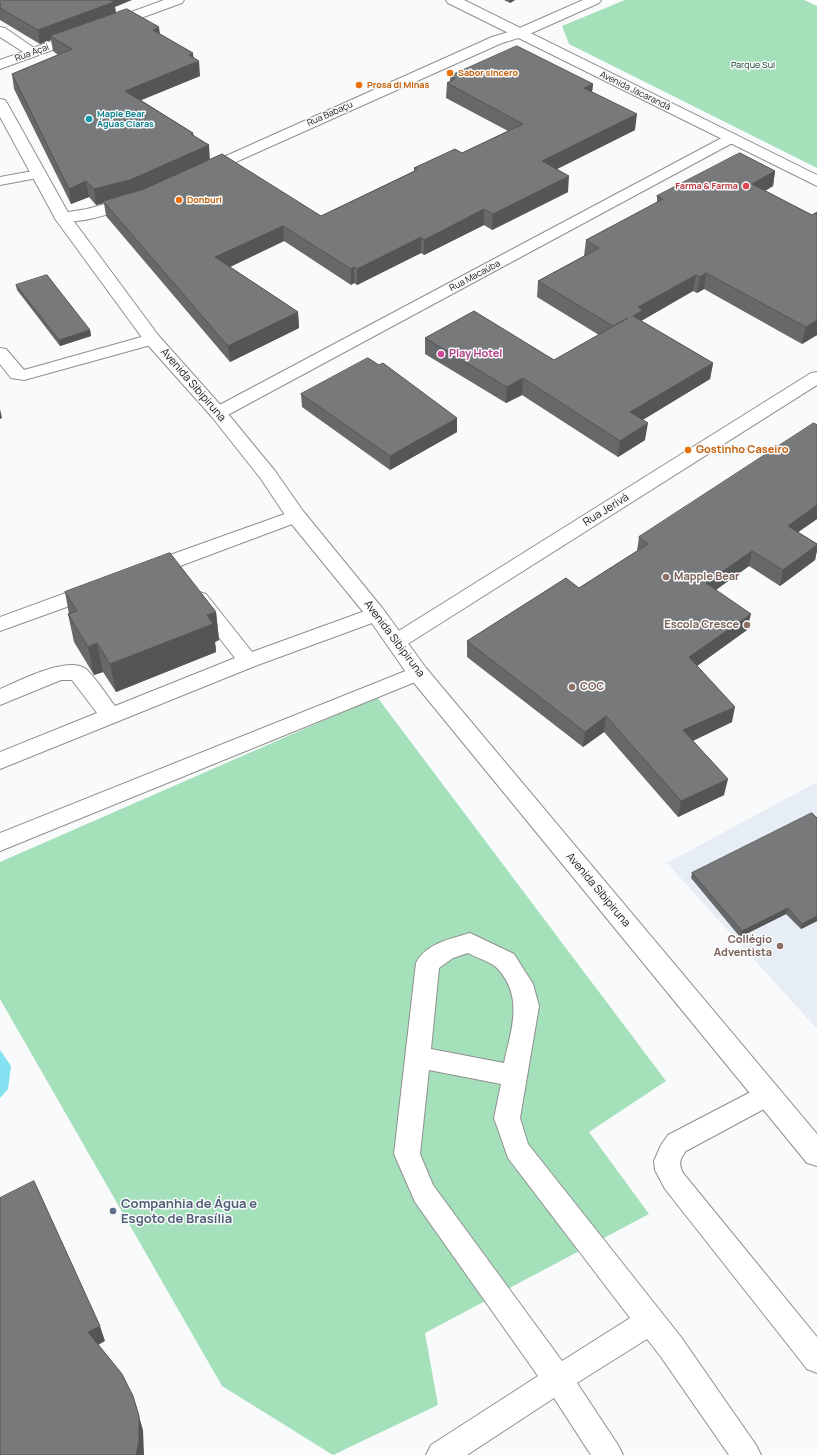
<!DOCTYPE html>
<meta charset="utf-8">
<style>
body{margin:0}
canvas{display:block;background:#f9fafb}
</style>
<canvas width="817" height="1455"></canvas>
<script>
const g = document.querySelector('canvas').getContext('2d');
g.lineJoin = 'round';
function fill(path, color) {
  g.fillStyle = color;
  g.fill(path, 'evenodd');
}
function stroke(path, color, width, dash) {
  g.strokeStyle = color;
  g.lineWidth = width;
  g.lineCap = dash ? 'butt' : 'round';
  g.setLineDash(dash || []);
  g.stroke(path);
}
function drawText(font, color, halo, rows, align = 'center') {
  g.font = font + ' Manrope,sans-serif';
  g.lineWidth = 3;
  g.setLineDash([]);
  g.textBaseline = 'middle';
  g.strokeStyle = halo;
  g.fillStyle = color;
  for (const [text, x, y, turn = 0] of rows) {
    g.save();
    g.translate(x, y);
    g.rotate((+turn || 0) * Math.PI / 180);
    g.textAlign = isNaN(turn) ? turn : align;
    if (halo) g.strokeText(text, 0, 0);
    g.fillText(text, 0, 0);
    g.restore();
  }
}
const built = new Path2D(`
 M817,782V1029L667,863Z`);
const green = new Path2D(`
 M625,0H804L817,6V168L569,44L562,26Z
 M377,697L666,1081L589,1132L649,1214L425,1333L438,1405L333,1455L222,1386L0,999V862Z`);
const water = new Path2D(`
 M0,1050L11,1066L8,1089L0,1098Z`);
const lane = new Path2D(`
 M0,27L5,28L40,52L38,55H28L0,37Z
 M38,170L43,171L45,174L43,177L0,185V177Z
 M152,334L158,335L160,339L158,343L24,380L11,378L0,364V348L6,349L24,370Z
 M296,510L303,512L305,516L303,520L156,575L149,577L142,575L139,570L142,565Z
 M93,583L100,585L103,590L100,595L0,631V617Z
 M199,592L206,594L252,652L376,607L383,609L386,614L383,619L255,666L0,769V752L97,713L72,680H61L0,705V689C19,681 68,655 86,669C96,678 107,696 115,706L235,658L189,599L192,594Z
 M418,666L425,668L428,673L425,678L0,851V833Z
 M470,933L514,954L533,984L539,1006L520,1118L528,1144L681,1337L756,1445L761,1455H729L661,1357L647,1339L577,1383L618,1445L623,1455H591L554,1398L467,1455H426L431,1445L538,1376L415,1202L394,1154L416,963C426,943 451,939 470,933ZM468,953C477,958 492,962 498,969C524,998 511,1030 504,1063L431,1049L439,968L453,958ZM429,1070L501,1084L494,1118L508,1158L630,1318L562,1361L433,1185L420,1154Z
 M768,1083L777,1086L781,1094L777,1102L686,1151C680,1159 678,1163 683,1173L817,1337V1373L807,1369L665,1189L655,1170L654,1161L661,1145L668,1135Z`);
const street = new Path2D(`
 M164,0H184L182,3L0,69V60Z
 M583,0H601L599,3L525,36L502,43L209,174H199L196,171L199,168L492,37L515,30Z
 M731,133L736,135L739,138L736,141L224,417L218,419L212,417L209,413L212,409Z
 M134,196L140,198L142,201L140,204C117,211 80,226 56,220L54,217L56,214L87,209Z
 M817,372V385L403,647L396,649L389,647L385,642L389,637L811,373Z`);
const secondary = new Path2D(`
 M446,0H464L817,175V186L448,3Z
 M0,99L5,100L7,103L70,216L158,335L224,409L275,471L303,511L383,609L426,668L817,1134V1166L807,1163L410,678L369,619L289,521L261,479L212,417L146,343L56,220L0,117Z`);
const wall = new Path2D(`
 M504,0H515L510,3Z
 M0,1L115,7L116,13L160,34L194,58L200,76L141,100L193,133L194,136L210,159L321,216L414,171V168L462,153L508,131L446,98L447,83L450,81V76L593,84L592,92L635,130L557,169L568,192L492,230L484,225L424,255L421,253L357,285L354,283L351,285L284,241L230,267L298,312L299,328L230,362L106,216L104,203L96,205L89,197L71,204L14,89L12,74L58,55L53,51L51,40L40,44L0,20Z
 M775,171L773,186L765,191L812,215L817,212V335L802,344L704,289L697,293L693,291L641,321L713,363L710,379L642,420L645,440L618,457L522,395L506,403L425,354V338L554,360L599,335L537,297L538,281L584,256L586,240L657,203V196Z
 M16,285L90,330L91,336L60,346L17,290Z
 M301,394L457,432L390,470L302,407Z
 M817,425V519L798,532L817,544V550L815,560L780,586L749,566L716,590L747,630L697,666L732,722L693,741L724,795L678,817L604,732L583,747L467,657V641L579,588L637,551L639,537Z
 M65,592L216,612L219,640L215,642L216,652L116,692L103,672L94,675L74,642L68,614H69Z
 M817,818V921L801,929L786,914L740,937L691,878L692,873Z`);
const shadedWall = new Path2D(`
 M105,0H132L115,7L116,16L50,36L51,40L40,44L38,30Z
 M510,0H515L510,3Z
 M159,27L161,42L153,30Z
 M193,53L194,63L199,61L200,76L127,106L125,91L189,55Z
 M593,84L591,99L584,88Z
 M637,114L635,130L541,177L542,161Z
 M209,145L210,161L132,196L103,201L104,203L96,205L94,189Z
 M775,171L773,186L749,200L752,184Z
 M569,176L568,192L492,230L493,214Z
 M86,181L89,197L71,204L69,189Z
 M484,209V225L424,255V240Z
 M283,226L284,241L217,273L215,257Z
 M421,237V253L357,285V269Z
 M354,267V283L351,285V269Z
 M706,273L704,289L697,293L700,277Z
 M696,275L693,291L641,321L633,316L638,307Z
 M298,312L299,328L230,362L228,346Z
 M817,320V335L802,344L806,327Z
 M90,330L91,336L60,346L59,340Z
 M713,363L710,379L628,429L630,412Z
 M523,378L522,395L506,403L507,387Z
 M0,409L2,418L0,419Z
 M457,418V432L390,470V456Z
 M648,423L645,440L618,457L620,441Z
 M817,505V519L784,542L788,526Z
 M817,545V550L815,560L780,586L783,570Z
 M752,551L749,566L703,599L706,583Z
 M216,612L219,640L215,642L216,652L116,692L110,664L207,615Z
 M751,614L747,630L687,673L689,657Z
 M97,643L103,672L94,675L88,647Z
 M735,707L732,722L681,746L683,730Z
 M606,716L604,732L583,747L585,732Z
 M728,779L724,795L678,817L681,801Z
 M788,908L786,914L740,937L742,931Z
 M817,916V921L801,929L802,924Z
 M100,1326L105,1341L93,1348L88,1332Z
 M133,1396L143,1430L144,1455H136Z`);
const building = new Path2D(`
 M1,0H111L114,2L38,30L0,8V1Z
 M127,9L159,27L153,30L193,53L189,55L199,61L125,91L193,133L191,134L209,145L130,180L94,189L86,181L69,189L12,74L72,49L50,36Z
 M517,46L593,84L584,88L637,114L542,161L569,176L493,214L484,209L424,240L421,237L357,269L354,267L351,269L283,226L215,257L298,312L228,346L103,201L144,189L222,154L321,216L417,170L414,168L455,149L462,153L523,124L447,83L455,79L450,76Z
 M740,153L775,171L752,184L812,215L817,212V320L806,327L706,273L700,277L696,275L638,307L643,310L633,316L713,363L630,412L648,423L620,441L523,378L507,387L425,338L474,311L554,360L628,318L613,326L538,281L599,248L586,240L663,199L657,196Z
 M47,275L90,330L59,340L16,285Z
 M368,358L379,365L383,363L457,418L390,456L301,394Z
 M814,423L817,425V505L788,526L817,544V545L783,570L752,551L706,583L751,614L689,657L735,707L683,730L728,779L681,801L606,716L585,732L467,641L566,578L579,588L648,544L639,537Z
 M170,553L216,612L207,615L213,624L110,664L97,643L88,647L68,614L77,611L65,592Z
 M812,813L817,818V916L802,924L788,908L742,931L692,873Z
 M34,1181L100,1326L88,1332L122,1374L133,1396L139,1416V1442L136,1455H0V1198Z`);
const markers = [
 [450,73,4,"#e8710a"],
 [359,85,4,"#e8710a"],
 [89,119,4,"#0f9aa8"],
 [746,186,4,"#e0444e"],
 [179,200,4,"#e8710a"],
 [441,354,4,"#d1479c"],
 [688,450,4,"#e8710a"],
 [666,577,4,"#8d6e63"],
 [747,625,4,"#8d6e63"],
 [572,687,4,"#8d6e63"],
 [780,946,4,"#8d6e63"],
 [113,1211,4,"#5c6f8a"]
];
const farStreetnames = [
 ["Rua Açaí",32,53,-20],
 ["Avenida Jacarandá",635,91,26],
 ["Rua Babaçu",330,114,-24],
 ["Rua Macaúba",475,276,-28]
];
const farParknames = [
 ["Parque Sul",753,65]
];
const farFoodnames = [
 ["Sabor sincero",458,73],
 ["Prosa di Minas",367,85],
 ["Donburi",187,200]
];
const farCulturenames = [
 ["Maple Bear",97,114],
 ["Águas Claras",97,124]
];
const farHealthnames = [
 ["Farma & Farma",738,186]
];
const hotelNames = [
 ["Play Hotel",449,354]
];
const streetNames = [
 ["Avenida Sibipiruna",193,385,49],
 ["Rua Jerivá",606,510,-32],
 ["Avenida Sibipiruna",394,639,53],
 ["Avenida Sibipiruna",598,890,50]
];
const foodNames = [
 ["Gostinho Caseiro",696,450]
];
const educationNames = [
 ["Mapple Bear",674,577],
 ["Escola Cresce",739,625,"right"],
 ["COC",580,687],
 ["Collégio",772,940,"right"],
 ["Adventista",772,953,"right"]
];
const nearServicenames = [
 ["Companhia de Água e",121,1204],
 ["Esgoto de Brasília",121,1219]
];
fill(built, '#e7edf4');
fill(green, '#a4e0ba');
fill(water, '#83e1f1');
stroke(lane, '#8f8f90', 2);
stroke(street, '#8f8f90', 2);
stroke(secondary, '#8f8f90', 2);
fill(lane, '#fff');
fill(street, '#fff');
fill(secondary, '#fff');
fill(wall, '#676869');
fill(shadedWall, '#545555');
fill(building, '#78797a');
stroke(building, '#545555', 1);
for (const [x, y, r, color] of markers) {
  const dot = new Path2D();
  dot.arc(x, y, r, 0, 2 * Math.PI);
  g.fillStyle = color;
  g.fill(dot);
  stroke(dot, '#f9fafb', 1.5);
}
drawText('9px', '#191919', '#f9fafb', farStreetnames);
drawText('9px', '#0b4227', '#f9fafb', farParknames);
drawText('bold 9px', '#c56008', '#f9fafb', farFoodnames, 'left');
drawText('bold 9px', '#0d838f', '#f9fafb', farCulturenames, 'left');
drawText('bold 9px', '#be3a42', '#f9fafb', farHealthnames, 'right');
drawText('bold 11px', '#b23c85', '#f9fafb', hotelNames, 'left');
drawText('11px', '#191919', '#f9fafb', streetNames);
drawText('bold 11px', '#c56008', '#f9fafb', foodNames, 'left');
drawText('bold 11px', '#785e54', '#f9fafb', educationNames, 'left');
drawText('bold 13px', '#4e5e75', '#f9fafb', nearServicenames, 'left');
</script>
